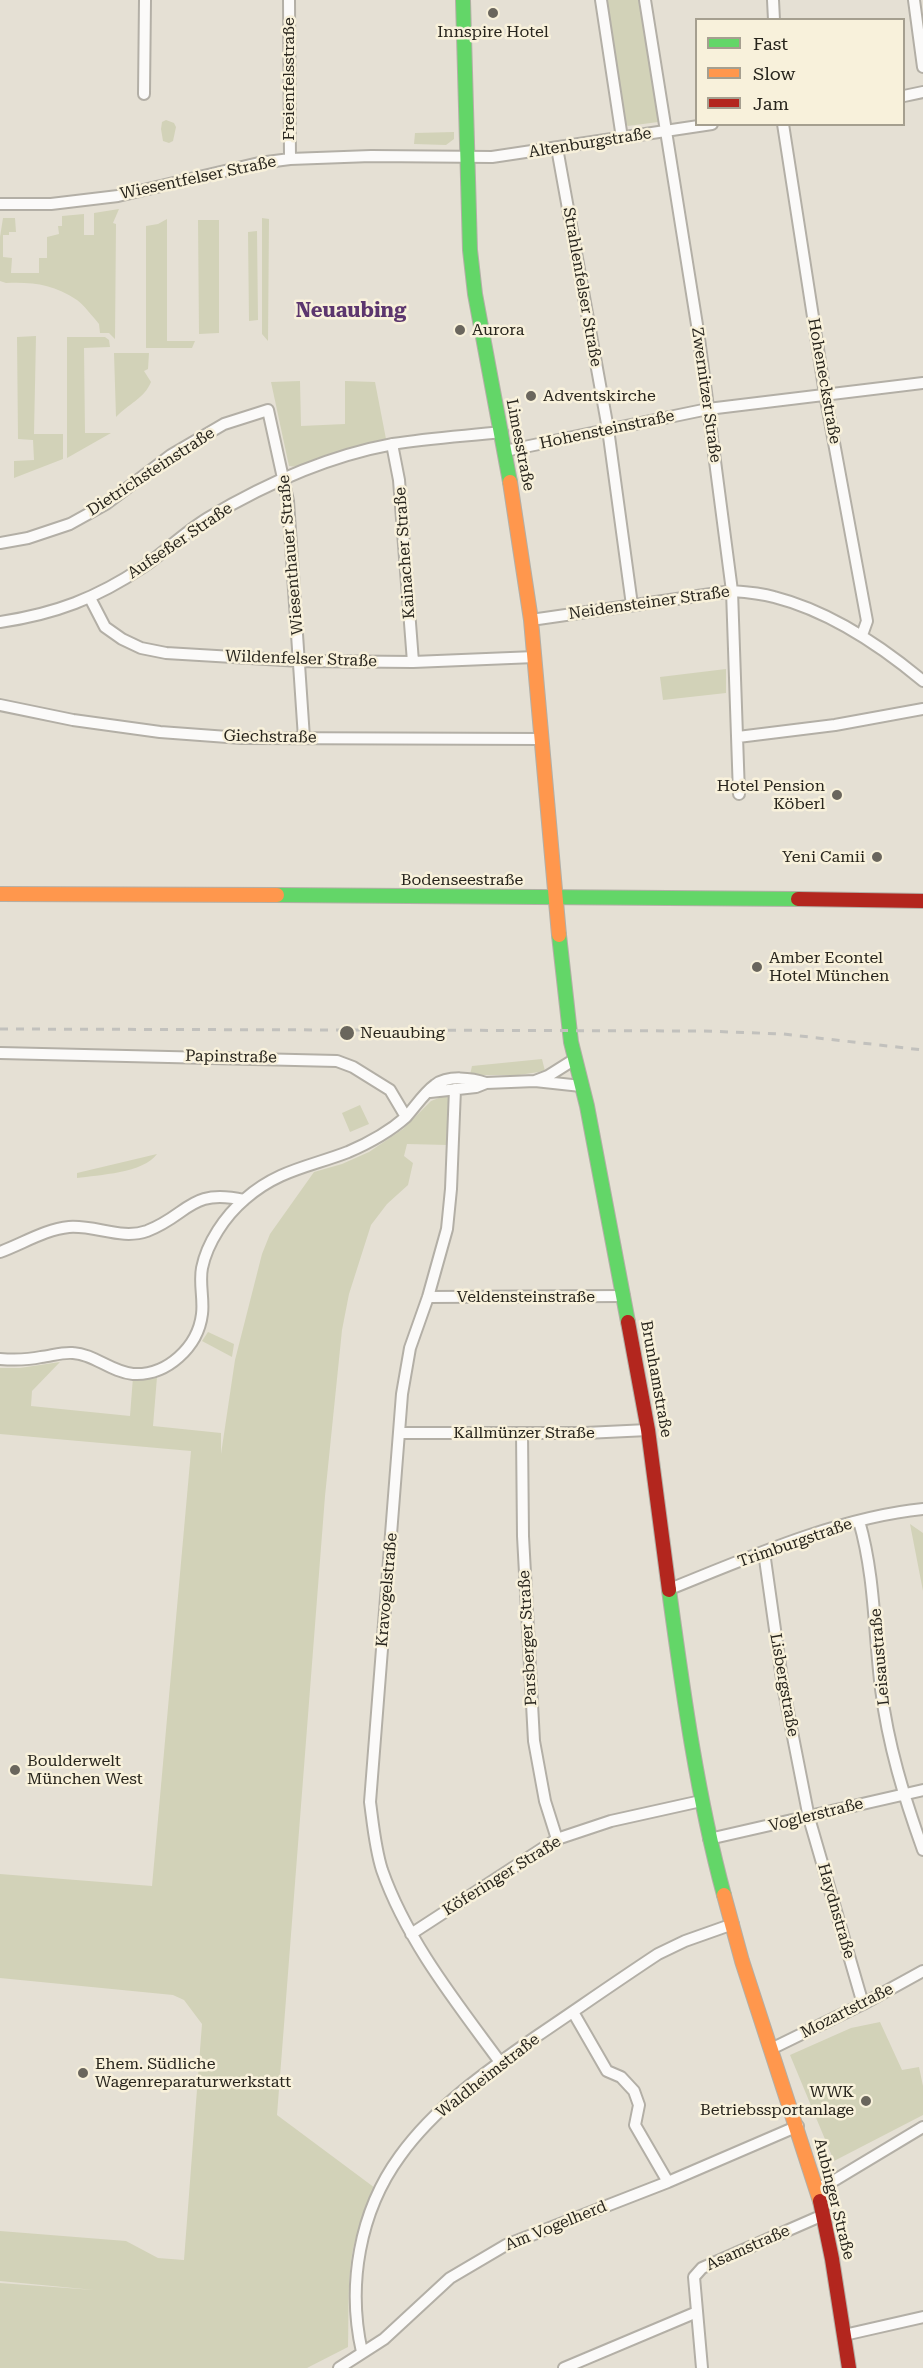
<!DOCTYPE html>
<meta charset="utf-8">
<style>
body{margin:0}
#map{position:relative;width:923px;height:2368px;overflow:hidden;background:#e5e0d4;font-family:"Roboto Serif",serif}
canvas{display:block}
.legend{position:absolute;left:695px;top:18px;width:210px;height:108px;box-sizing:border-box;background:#f8f1db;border:2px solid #a59f8f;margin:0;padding:8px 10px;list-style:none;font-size:18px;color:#28251d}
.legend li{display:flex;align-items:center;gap:12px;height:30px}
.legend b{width:30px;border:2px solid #a59f8f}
</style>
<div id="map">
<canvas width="923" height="2368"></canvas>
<ul class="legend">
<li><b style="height:8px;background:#63d668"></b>Fast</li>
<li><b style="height:8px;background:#ff974d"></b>Slow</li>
<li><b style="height:8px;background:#b3261e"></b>Jam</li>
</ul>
</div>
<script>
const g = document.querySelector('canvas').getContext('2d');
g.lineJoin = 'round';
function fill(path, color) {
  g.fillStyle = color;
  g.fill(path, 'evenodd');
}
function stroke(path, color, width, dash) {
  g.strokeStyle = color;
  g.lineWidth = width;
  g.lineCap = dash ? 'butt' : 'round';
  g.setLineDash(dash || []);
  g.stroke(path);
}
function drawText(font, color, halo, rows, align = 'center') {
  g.font = font + ' "Roboto Serif",serif';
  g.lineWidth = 5;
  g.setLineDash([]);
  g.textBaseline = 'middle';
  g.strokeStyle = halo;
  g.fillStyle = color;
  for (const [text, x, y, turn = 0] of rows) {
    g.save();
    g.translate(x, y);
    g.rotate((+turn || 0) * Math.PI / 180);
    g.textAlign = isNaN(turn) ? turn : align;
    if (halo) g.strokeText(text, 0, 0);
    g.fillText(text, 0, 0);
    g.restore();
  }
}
const green = new Path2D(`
 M606,0H641L658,122L628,126L624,123Z
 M166,120L174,123L176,127L173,141L169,143L163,141L161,129L162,122Z
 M454,132V139L446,145L414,144L415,133Z
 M119,209L113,223L116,224L115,339L109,333H100L99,324C93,317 83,304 77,300C53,284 33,282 6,283L0,281V237L3,218H15L16,232H9V235H3V257L12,258L11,273H39V258H47V237L59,234L58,226H62V216L84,214V235H94V213Z
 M262,218L269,219L268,341L262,334Z
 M167,219V341H195L192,348H146V226L158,224Z
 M198,220H219V333L199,334Z
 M257,231L258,320L249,321L248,232Z
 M36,336L34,434H63V459L14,478V461L34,460L33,440L18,439L17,337Z
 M67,337H105L109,340L110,347L84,348L85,433H111L67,458Z
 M114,353H149L148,369L144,371L151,382C144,399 128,404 116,417Z
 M300,381L301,426L345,424V381L375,382L386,439L332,453L297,467L289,466L271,382Z
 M726,669V693L663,700L660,677Z
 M542,1059L545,1071L519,1075H470L472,1066Z
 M449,1094L448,1145L407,1144L404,1156L413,1163L408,1185L387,1204L371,1225L349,1294L342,1330L325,1496L277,2115L375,2188C367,2208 358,2228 353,2249C347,2281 349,2315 348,2347L307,2368H0V2283L94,2290L0,2281V2231L126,2241L158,2258L184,2260L202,2024L184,2000L173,1995L0,1978V1874L152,1886L191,1451L0,1434V1368H20L60,1362L32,1391L31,1406L130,1416L133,1377H157L153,1426L221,1433V1454L235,1360L262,1254L270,1234L314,1172L342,1164L369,1152L403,1129L431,1101Z
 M360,1105L369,1124L350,1132L342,1113Z
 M157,1154C144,1173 98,1175 77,1178V1173Z
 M208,1332L234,1344L232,1357L202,1341Z
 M910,1524L923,1533V1591Z
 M880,2022L902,2070L919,2067L923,2086V2115L834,2161L790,2055L851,2028Z`);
const street = new Path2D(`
 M289,0L290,159
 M601,0L622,138
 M645,0L698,331L732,591L739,794
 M773,0L774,20
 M914,0L923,67
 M144,94L145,0
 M904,96L923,92
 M783,124L825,394L867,621L862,635
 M557,148L608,429L632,605
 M0,204H51L118,196L259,163L290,159L371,156L492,157L712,124
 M392,444L399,480L413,662
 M505,451L708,409L923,383
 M0,543L28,538L70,524L106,504L171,455L224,424L268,410L288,501L304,738
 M90,598L105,627L122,639L141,648L166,653L300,661L413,662L535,657
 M531,620L732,591C746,592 760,593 774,597C829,611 880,645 923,681
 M0,622C55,614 97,598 143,567C165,552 185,532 208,518C265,484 328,456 393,444C429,438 466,436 502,432
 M0,705L73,720L160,732L241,738L542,739
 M738,737L835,725L923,709
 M0,1053L337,1061L353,1067L390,1090L406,1117C415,1107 424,1093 435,1085C448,1075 472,1078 486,1083
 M535,1081L548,1076L575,1059
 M455,1089L451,1189L447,1229L428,1297L410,1348L402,1394L370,1802C373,1824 375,1848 382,1870C407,1941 456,2002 500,2062
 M430,1092L476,1087L486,1083L535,1081L581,1086
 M0,1252C22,1244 46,1229 69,1227C96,1225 121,1240 147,1231C189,1215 189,1188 244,1200
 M428,1297L624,1296
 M0,1359C14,1360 27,1360 41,1357C51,1356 62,1352 73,1353C94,1354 111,1372 133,1374C167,1376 198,1347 202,1314C204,1299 199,1283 202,1268C207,1243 225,1216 245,1199C278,1170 309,1167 348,1152C369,1143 389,1132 406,1117
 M400,1433H585L648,1430
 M522,1433L523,1536L534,1741L545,1801L557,1839
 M859,1521C875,1576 874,1633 881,1689C888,1745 904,1797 923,1850
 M764,1552L783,1686L809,1818L863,2004
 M670,1589C747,1558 840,1517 923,1509
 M709,1839L923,1790
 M411,1934L557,1839L611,1821L701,1801
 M573,2012L607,2071L621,2077L634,2091L639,2105L635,2125L668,2182
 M771,2049L863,2004L923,1971
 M817,2188L830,2183L923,2127
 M844,2335L923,2317
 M362,2352C347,2286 359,2212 400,2156C435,2107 488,2070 537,2036C577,2009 617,1981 658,1954L685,1941L733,1924
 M339,2368L384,2339L450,2278L506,2245L668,2182L798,2126
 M564,2368L697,2312
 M702,2368L694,2277L702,2268L823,2215`);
const fast = new Path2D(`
 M463,0L470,250L475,294L510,482
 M277,895L798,899
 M559,935L571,1042L587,1106L628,1322
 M669,1590C683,1692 697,1795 724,1895`);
const slow = new Path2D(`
 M510,482L531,620L559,935
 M0,894L277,895
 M724,1895L742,1961L820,2201`);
const jam = new Path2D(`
 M798,899L923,901
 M628,1322L648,1430L669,1590
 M820,2201L832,2259L849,2368`);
const rail = new Path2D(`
 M0,1029L704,1031L783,1034L923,1050`);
const markers = [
 [493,13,6,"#6a665d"],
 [460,330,6,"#6a665d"],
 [531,396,6,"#6a665d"],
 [837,795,6,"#6a665d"],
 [877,857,6,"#6a665d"],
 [757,967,6,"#6a665d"],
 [347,1033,8,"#6a665d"],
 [15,1770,6,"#6a665d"],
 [83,2073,6,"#6a665d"],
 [866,2101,6,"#6a665d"]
];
const poiNames = [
 ["Innspire Hotel",493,32,"center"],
 ["Aurora",472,330],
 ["Adventskirche",543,396],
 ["Hotel Pension",825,786,"right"],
 ["Köberl",825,804,"right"],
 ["Yeni Camii",865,857,"right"],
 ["Amber Econtel",769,958],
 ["Hotel München",769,976],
 ["Neuaubing",360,1033],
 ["Boulderwelt",27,1761],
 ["München West",27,1779],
 ["Ehem. Südliche",95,2064],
 ["Wagenreparaturwerkstatt",95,2082],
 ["WWK",854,2092,"right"],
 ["Betriebssportanlage",854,2110,"right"]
];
const streetNames = [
 ["Freienfelsstraße",289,79,-90],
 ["Altenburgstraße",590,143,-9],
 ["Wiesentfelser Straße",198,178,-12],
 ["Strahlenfelser Straße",582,287,80],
 ["Hoheneckstraße",824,381,80],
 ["Zwernitzer Straße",706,395,82],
 ["Hohensteinstraße",607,430,-12],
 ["Limesstraße",520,445,79],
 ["Dietrichsteinstraße",151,472,-33],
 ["Aufseßer Straße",180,541,-34],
 ["Kainacher Straße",405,553,-94],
 ["Wiesenthauer Straße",291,555,-95],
 ["Neidensteiner Straße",649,603,-8],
 ["Wildenfelser Straße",301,659,2],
 ["Giechstraße",270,737,1],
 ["Bodenseestraße",462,880],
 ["Papinstraße",231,1057,1],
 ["Veldensteinstraße",526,1297],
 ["Brunhamstraße",656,1379,80],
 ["Kallmünzer Straße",524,1433],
 ["Trimburgstraße",795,1543,-19],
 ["Kravogelstraße",387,1590,-85],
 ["Parsberger Straße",528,1638,-93],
 ["Leisaustraße",880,1657,-95],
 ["Lisbergstraße",784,1685,80],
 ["Voglerstraße",816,1815,-14],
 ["Köferinger Straße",502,1876,-32],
 ["Haydnstraße",836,1911,74],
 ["Mozartstraße",847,2011,-27],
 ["Waldheimstraße",488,2076,-38],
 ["Aubinger Straße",834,2199,76],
 ["Am Vogelherd",556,2226,-22],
 ["Asamstraße",748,2248,-24]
];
const quarterNames = [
 ["Neuaubing",351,311]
];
fill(green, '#d2d2b8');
stroke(street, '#b3afa6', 14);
stroke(fast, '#b3afa6', 16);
stroke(slow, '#b3afa6', 16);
stroke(jam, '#b3afa6', 16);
stroke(street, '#fbfaf9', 10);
stroke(fast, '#63d668', 14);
stroke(slow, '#ff974d', 14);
stroke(jam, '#b3261e', 14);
stroke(rail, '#c2c1bd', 3, [8, 8]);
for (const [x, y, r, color] of markers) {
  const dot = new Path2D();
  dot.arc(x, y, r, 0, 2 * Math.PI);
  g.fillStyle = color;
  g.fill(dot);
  stroke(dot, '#f8f1db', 2);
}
drawText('16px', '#28251d', '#f8f1db', poiNames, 'left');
drawText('16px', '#28251d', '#f8f1db', streetNames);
drawText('bold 20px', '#5c366e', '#f8f1db', quarterNames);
</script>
